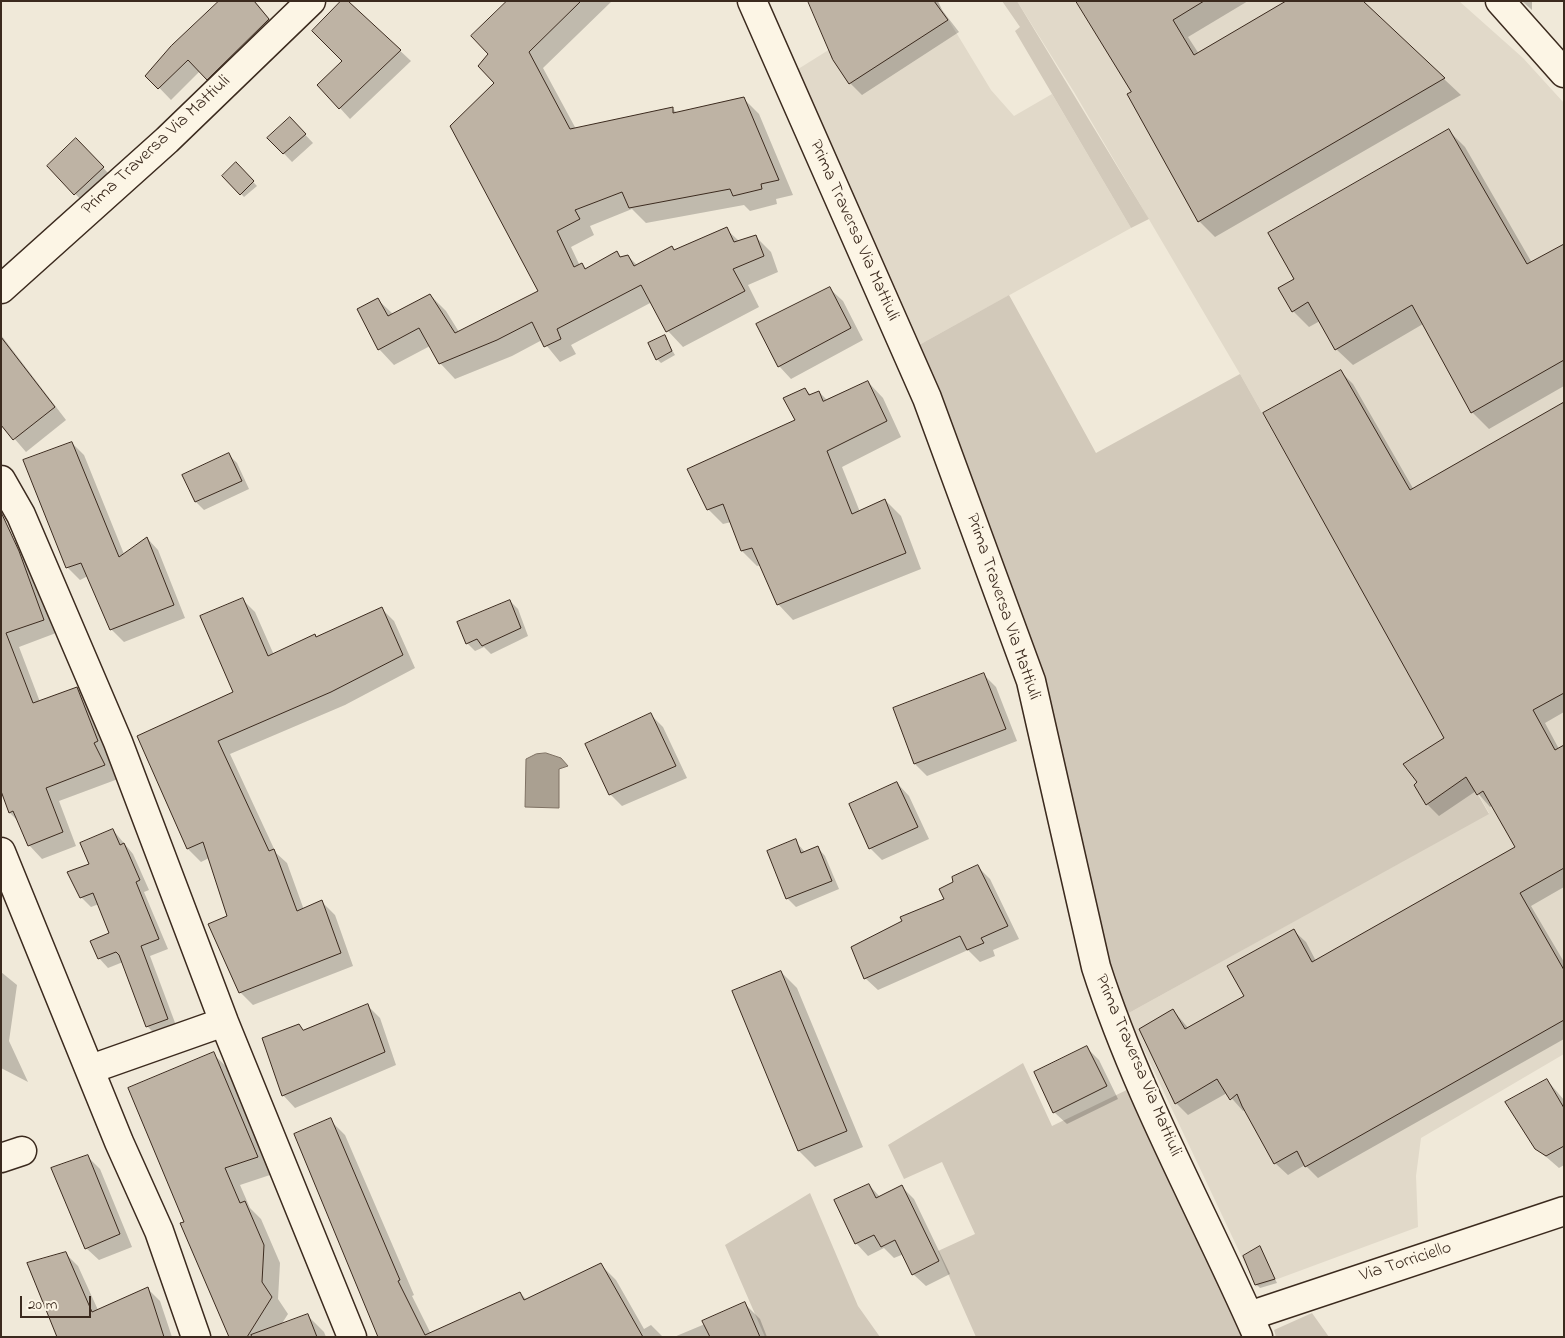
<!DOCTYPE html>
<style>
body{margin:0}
#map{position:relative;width:1565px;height:1338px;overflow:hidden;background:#f0e9d9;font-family:"Indie Flower",sans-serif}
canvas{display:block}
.frame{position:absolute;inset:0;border:2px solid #3b2a1e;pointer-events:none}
.scale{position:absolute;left:20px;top:1296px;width:71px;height:22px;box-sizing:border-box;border:2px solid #3b2a1e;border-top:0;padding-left:6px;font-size:15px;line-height:18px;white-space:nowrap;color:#3b2a1e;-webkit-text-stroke:4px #fcf5e5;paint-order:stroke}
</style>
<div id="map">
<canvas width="1565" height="1338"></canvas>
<div class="frame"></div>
<div class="scale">20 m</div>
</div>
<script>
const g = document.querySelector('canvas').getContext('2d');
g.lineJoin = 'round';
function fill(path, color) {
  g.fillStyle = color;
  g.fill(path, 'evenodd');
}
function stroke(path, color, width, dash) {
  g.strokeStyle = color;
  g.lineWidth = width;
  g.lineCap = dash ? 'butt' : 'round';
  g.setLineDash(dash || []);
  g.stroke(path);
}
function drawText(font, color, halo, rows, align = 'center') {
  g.font = font + ' "Indie Flower",sans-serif';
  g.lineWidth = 5;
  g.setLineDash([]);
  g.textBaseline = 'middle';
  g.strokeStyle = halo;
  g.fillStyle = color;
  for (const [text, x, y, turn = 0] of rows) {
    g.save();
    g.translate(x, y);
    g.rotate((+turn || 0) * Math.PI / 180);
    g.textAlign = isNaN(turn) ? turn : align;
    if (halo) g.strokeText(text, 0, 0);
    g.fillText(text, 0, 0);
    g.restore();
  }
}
const built = new Path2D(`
 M907,1H937L991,90L1014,116L1052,94L1131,228L919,345L795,71Z
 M1017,1H1459L1523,58L1564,103V1054L1421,1138L1416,1176L1418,1227L1256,1287L1127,1014L1489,813L1240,374L1074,92Z`);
const green = new Path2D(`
 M1002,1H1017L1149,219L1131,228L1015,31L1020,27Z
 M1009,295L1096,453L1240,374L1489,814L1127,1014L1108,957L1068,776L1013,595L919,345Z
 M1023,1063L1052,1126L1135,1086L1242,1337H976L938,1251L975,1234L942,1162L904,1179L888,1145Z
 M810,1193L858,1306L880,1337H765L725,1245Z
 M1312,1313L1329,1337H1276L1274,1330Z`);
const water = new Path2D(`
 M546,753L561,758L568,766L559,769V808L525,807L526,759L536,754Z`);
const shadow = new Path2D(`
 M221,1H255L280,32L220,91L200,71L171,100L147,75Z
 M347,1L411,61L350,119L319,85L344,61Z
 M509,1H612L543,68L576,129L673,109L677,113L743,98L759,114L793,195L776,199L777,204L750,211L744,205L646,223L632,209L590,226L594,235L571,247L580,266L587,269L616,253L621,258L628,256L637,265L726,229L739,241L755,236L771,252L778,272L748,285L759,307L683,347L668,331L652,302L571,345L576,354L560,362L542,340L512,356L455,379L440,363L430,346L394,365L379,349L378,300L393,314L430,295L446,311L459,332L540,292L490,54Z
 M810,1H938L942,10L959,32L862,95L850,83Z
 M1078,1H1248L1188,37L1199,54L1361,1L1461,95L1215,237L1199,221L1132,92Z
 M1517,1H1532V10L1523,2Z
 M298,127L313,143L292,162L269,138Z
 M1448,130L1465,147L1532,263L1564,245V386L1489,429L1472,412L1423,324L1353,365L1336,349L1320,321L1309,327L1293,311L1296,279Z
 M76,140L111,176L83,202L49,166Z
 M236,164L257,186L244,197L224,176Z
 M830,289L843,301L863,340L791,379L779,366Z
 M1,335L66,420L26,452L1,423Z
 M664,337L675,355L661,363L657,359Z
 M1341,372L1353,384L1414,490L1564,404V712L1545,723L1559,749L1564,747V887L1531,906L1564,962V1039L1318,1178L1305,1165L1288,1175L1275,1163L1245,1110L1243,1111L1227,1093L1188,1115L1176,1103L1173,1010L1189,1029L1246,997L1293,930L1306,942L1316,961L1517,848L1493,805L1490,807L1476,791L1439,816L1427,804L1446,738Z
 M868,382L883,398L901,437L842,467L860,512L885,500L901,516L921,569L793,620L778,604L761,565L757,566L742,551L731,522L723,524L708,509L796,420L805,389L811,395L819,392L827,400Z
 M72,443L84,455L124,554L147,538L158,550L185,618L124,642L111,629L88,576L80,580L68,568L25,461Z
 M229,455L237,463L249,489L204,510L196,502L184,476Z
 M13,539L27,553L56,633L19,647L40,702L77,688L90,701L111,755L107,756L118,779L59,801L76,846L42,859L29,845L19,822L10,813L1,543Z
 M242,599L255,612L274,655L315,636L317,638L381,608L394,621L415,668L345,705L230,754L276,853L287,863L304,910L322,902L335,915L353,966L253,1005L240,992L229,917L209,858L201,862L188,849L139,737L235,693Z
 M510,601L518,609L528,636L491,654L484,647L475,651L467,643Z
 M984,675L996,687L1017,741L927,776L915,764Z
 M651,715L663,727L687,778L622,806L610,794Z
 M897,783L909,796L929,839L882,860L870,848Z
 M113,830L133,854L149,890L144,892L168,949L150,956L177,1028L157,1036L147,1026L123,962L108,968L99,958L111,934L99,904L91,907L81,897L90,864Z
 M795,841L805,852L817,847L825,856L839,889L796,907L788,899L769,851Z
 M978,867L990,879L1019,939L993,950L995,956L980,962L968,950L878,990L865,978L946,900L955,882Z
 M1,972L17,985L9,1041L28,1082L1,1068Z
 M781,972L797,988L863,1147L815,1167L799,1151Z
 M368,1006L380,1018L396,1065L295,1108L283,1095L298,1025L304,1031Z
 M1086,1047L1099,1060L1118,1099L1067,1124L1054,1112Z
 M213,1054L230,1070L273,1174L240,1185L250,1208L261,1219L280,1263L278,1299L288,1314L281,1325L307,1315L324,1332L326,1337H230L186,1223Z
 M1547,1080L1564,1100V1165L1559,1168L1536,1148Z
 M330,1120L345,1135L414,1295L412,1296L431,1334L520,1293L527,1300L601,1265L616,1280L644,1329L651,1325L663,1337H379Z
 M88,1157L100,1169L132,1247L99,1260L86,1248Z
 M869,1185L880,1197L902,1187L914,1199L950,1274L926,1286L913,1274L904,1254L894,1258L884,1248L868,1256L856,1243Z
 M1260,1247L1277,1283L1260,1288L1256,1284Z
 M66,1254L78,1266L98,1310L148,1289L160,1301L172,1337H59Z
 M745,1304L760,1319L767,1337H674L705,1324Z`);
const building = new Path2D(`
 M219,1H254L269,19L207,80L188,60L158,89L145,76L171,46Z
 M341,1H348L401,50L339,109L317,85L342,61L312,31Z
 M507,1H581L529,52L570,129L673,107V113L744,97L779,180L761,184L762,189L733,196L730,189L629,208L622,192L575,210L580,219L557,231L574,267L582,263L585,269L617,251L620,257L628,255L634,266L672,246L674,250L727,227L734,242L756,235L764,256L733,269L745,291L666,332L641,285L557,329L561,339L544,347L532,322L497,340L439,364L419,328L378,350L357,309L378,298L388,316L430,294L455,333L538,291L450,126L494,83L478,66L488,54L471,36Z
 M808,1H934L948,20L849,84L833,60Z
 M1076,1H1204L1173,20L1194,55L1286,1H1363L1445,78L1198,222L1127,94L1131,92Z
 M290,117L306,134L283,154L267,138Z
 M1449,129L1527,264L1564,244V360L1471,413L1412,305L1335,350L1308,302L1292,312L1278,288L1294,279L1268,233Z
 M76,138L104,167L74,195L47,166Z
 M236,162L254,181L240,195L222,176Z
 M830,287L851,328L778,367L756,324Z
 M665,335L672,351L656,360L648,343Z
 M1,337L55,407L13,440L1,425Z
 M1341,370L1410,490L1564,402V693L1533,710L1555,750L1564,745V868L1520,893L1564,970V1020L1305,1167L1297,1151L1274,1164L1242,1106L1237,1094L1230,1100L1217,1079L1175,1104L1139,1029L1173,1009L1185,1029L1244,996L1227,966L1294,929L1312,962L1515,847L1483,791L1477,795L1466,777L1426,805L1414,785L1417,782L1403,764L1444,738L1263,413Z
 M868,381L887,421L827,451L852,514L885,499L906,553L777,605L752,548L741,551L723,504L707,510L687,469L795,420L783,398L805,388L809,395L819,391L823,401Z
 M72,442L119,557L147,537L174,605L110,630L81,563L66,568L23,460Z
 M229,453L242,481L195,502L182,475Z
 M1,512L19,551L44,620L6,633L33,703L77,687L98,741L94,743L105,765L46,788L63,832L28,846L13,811L9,813L1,791Z
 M243,598L268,656L315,634L316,637L382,607L403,655L331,692L218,741L269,851L274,849L297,911L322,900L341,953L239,993L208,924L227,916L203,842L187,849L137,736L233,692L200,616Z
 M510,600L521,628L482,646L477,639L466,644L457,622Z
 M984,673L1006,729L914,764L893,708Z
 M651,713L676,766L609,795L585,744Z
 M897,782L918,827L869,849L849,804Z
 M113,829L120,845L124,843L140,880L136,882L159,939L141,946L168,1019L146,1027L119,955L116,952L98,959L90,941L109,933L93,893L80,898L67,872L89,864L80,843Z
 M796,839L801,853L818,846L832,881L786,899L767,851Z
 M978,865L1008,926L981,938L984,943L967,950L960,936L864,979L851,947L902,921L900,917L944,899L939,889L953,882L952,877Z
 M781,971L847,1131L798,1151L732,991Z
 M368,1004L385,1052L282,1096L262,1038L299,1024L303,1030Z
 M1087,1046L1107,1086L1053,1113L1034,1072Z
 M214,1052L258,1157L225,1168L240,1203L245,1201L264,1245L262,1282L272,1297L247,1337H229L180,1223L184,1222L128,1088Z
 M1547,1079L1564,1108V1146L1546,1156L1535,1149L1505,1102Z
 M331,1118L400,1280L398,1281L425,1335L520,1292L524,1300L601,1263L643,1337H378L294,1134Z
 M88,1155L120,1234L85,1249L51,1168Z
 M869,1184L876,1198L902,1185L939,1261L912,1275L895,1240L881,1247L874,1235L855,1244L834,1200Z
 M1260,1246L1275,1279L1255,1285L1243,1256Z
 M66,1252L92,1312L148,1287L164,1337H57L27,1263Z
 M745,1302L760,1337H710L702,1321Z
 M308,1314L317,1337H252L251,1335Z`);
const minor = new Path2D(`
 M752,1L927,398L1031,681L1096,967C1137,1095 1204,1214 1258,1337
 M1500,1L1564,73
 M1,289L167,140L311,1
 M1,480L21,515L118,742L224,1022L352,1337
 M1,852L119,1142L159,1231L196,1337
 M91,1069L224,1022
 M1,1158L22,1151
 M1249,1316L1564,1211`);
const streetNames = [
 ["Prima Traversa Via Mattiuli",157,146,-43],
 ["Prima Traversa Via Mattiuli",853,231,66],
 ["Prima Traversa Via Mattiuli",1002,607,71],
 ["Prima Traversa Via Mattiuli",1137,1066,67],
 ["Via Torriciello",1406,1263,-18]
];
fill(built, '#e1d9c9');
fill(green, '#d2c9ba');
fill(water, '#aaa091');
stroke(water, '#7e7163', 1);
fill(shadow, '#0003');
fill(building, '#beb3a4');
stroke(building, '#3b2a1e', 1);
stroke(minor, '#3b2a1e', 31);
stroke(minor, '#fcf5e5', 28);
drawText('18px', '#3b2a1e', '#fcf5e5', streetNames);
</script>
